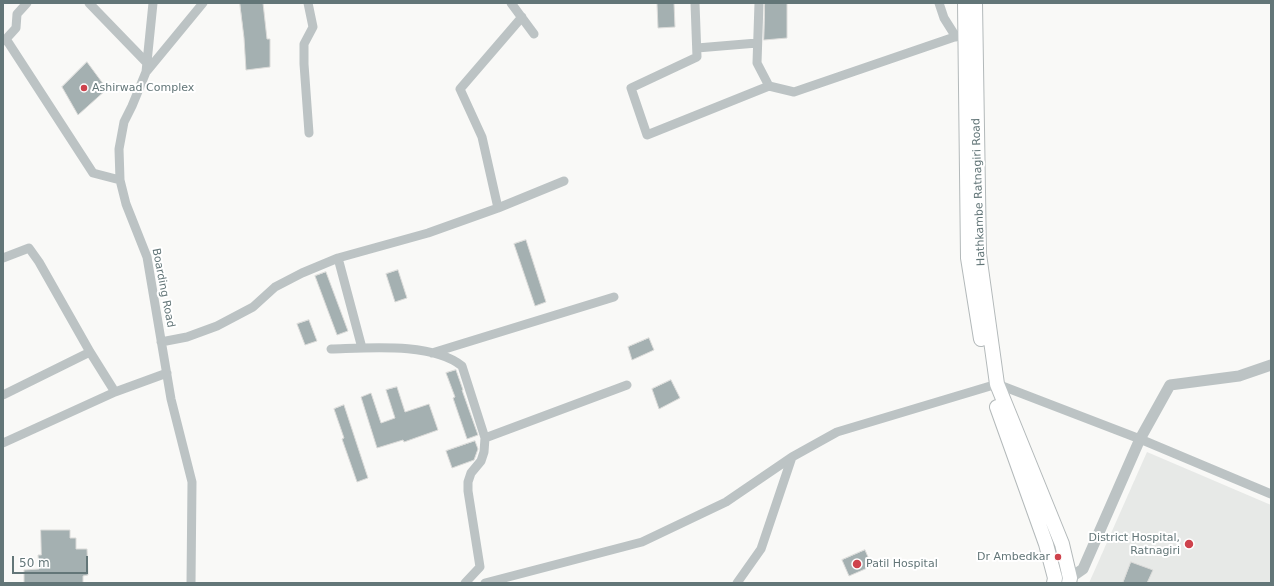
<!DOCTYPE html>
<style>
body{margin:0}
#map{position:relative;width:1274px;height:586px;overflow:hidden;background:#f9f9f7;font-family:"DejaVu Sans",sans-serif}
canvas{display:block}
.frame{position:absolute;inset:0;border:4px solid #637678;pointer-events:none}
.scale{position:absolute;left:12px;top:556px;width:76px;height:18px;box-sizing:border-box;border:2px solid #637678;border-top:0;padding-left:5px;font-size:12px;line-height:14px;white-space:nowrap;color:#637678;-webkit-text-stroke:3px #fff;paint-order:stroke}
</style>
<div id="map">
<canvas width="1274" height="586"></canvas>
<div class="frame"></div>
<div class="scale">50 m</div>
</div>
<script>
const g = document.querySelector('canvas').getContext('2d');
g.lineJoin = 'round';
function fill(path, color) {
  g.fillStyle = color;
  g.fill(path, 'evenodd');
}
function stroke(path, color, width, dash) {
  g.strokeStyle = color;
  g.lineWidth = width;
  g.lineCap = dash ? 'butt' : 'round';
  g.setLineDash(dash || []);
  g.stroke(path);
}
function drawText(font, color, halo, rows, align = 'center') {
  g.font = font + ' "DejaVu Sans",sans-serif';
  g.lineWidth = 4;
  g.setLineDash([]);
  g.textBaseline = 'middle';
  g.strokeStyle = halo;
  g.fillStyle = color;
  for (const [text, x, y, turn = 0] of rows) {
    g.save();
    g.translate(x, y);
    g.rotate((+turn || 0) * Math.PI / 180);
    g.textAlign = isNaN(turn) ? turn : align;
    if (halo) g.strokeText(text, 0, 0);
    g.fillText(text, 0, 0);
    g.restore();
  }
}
const built = new Path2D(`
 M1147,452L1271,505V583H1089Z`);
const building = new Path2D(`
 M240,3H263L267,39H270V67L246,70L244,38Z
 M674,3L675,27L658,28L657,4Z
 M765,3H787V38L764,40Z
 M87,62L107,89L78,115L62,87Z
 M526,240L546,302L535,306L514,244Z
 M398,270L407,298L395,302L386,274Z
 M326,272L348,331L337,335L315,276Z
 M309,320L317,341L305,345L297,324Z
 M649,338L654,350L632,360L628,347Z
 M456,370L463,390H462L478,435L467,439L453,398L455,397L446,373Z
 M671,380L680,398L659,409L652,389Z
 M397,387L405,412L429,404L438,430L404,442L403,440L377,448L361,397L371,393L381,423L395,418L386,390Z
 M344,405L368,478L357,482L342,439L344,438L334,409Z
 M475,441L478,449L474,460L452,468L446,451Z
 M41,530H70V538H76V549H87L88,575L83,576V583H24V570L39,569L38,555H41Z
 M865,550L872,566L849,576L842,560Z
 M1131,562L1153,570L1147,583H1123Z`);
const minor = new Path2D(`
 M89,3L147,63
 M153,3L146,72L132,106L124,122L119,149L120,180L126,204L147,257L171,399L192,482L191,583
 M308,3L313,27L304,44V64L309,133
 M511,3L534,34
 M695,3L697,57L631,88L647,135L769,86L794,92L969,32
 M759,3L757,63L769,86
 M939,3L944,18L956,37
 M6,39L93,173L120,180
 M3,41L6,39L16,28L17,14L27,3
 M697,48L757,43
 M147,71L203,3
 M498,208L564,181
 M3,258L29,248L39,262L90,352L115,392
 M338,258L362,348
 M161,342L187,337L217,326L253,307L275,287L302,273L338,258L428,233L498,208L482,137L460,89L522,17
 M331,349C368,348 432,342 462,366L485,438L484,452L481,461L471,473L468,482V491L480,567L465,583
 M432,353L614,297
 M3,395L90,352
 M485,438L627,385
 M3,443L115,392L167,373
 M485,583L642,542L726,502L792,457L837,432L997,384L1140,439L1271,494
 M737,583L761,549L792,457`);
const tertiary = new Path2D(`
 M1064,578H1070L1083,569L1140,439L1170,385L1239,376L1271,365`);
const primary = new Path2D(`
 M965,3L968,258L981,339
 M975,3L979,254L997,384L1062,544L1070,578L1069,583
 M997,407L1046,544L1055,578L1054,583`);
const markers = [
 [84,88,4,"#ce424c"],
 [1189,544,5,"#ce424c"],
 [1058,557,4,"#ce424c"],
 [857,564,5,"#ce424c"]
];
const poiNames = [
 ["Ashirwad Complex",92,88],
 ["District Hospital,",1180,538,"right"],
 ["Ratnagiri",1180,551,"right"],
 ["Dr Ambedkar",1050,557,"right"],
 ["Patil Hospital",866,564]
];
const streetNames = [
 ["Hathkambe Ratnagiri Road",979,192,-92],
 ["Boarding Road",163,288,79]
];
fill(built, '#e7e9e7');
fill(building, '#a4b0b1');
stroke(building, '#dbdbd9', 1);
stroke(primary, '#b3b9ba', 16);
stroke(minor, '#bcc3c4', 9);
stroke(tertiary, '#bcc3c4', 11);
stroke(primary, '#fff', 14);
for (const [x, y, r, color] of markers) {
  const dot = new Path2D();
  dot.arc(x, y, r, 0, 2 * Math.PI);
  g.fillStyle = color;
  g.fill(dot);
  stroke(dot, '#fff', 1.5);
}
drawText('11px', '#637678', '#fff', poiNames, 'left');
drawText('11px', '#637678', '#fff', streetNames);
</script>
